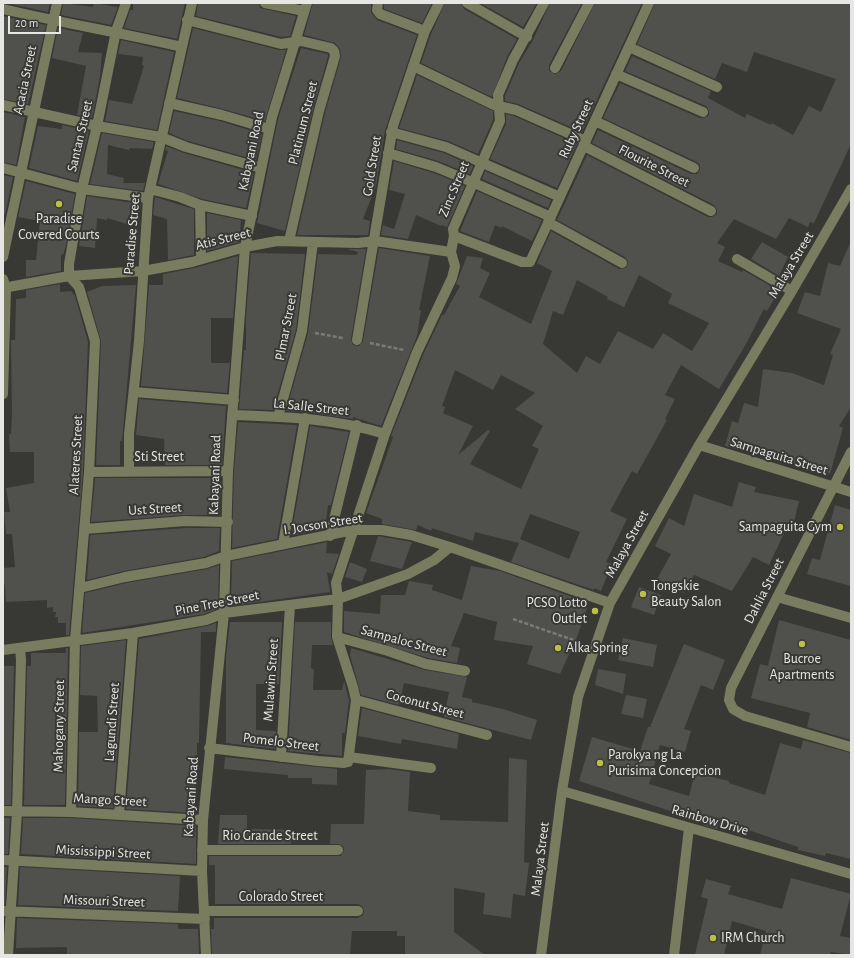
<!DOCTYPE html>
<style>
body{margin:0}
#map{position:relative;width:854px;height:958px;overflow:hidden;background:#383834;font-family:"Alegreya Sans",sans-serif}
canvas{display:block}
.frame{position:absolute;inset:0;border:4px solid #e6e6e4;pointer-events:none}
.scale{position:absolute;left:8px;top:16px;width:53px;height:18px;box-sizing:border-box;border:2px solid #e6e6e4;border-top:0;padding-left:5px;font-size:12px;line-height:14px;white-space:nowrap;color:#e6e6e4;-webkit-text-stroke:3px #383834;paint-order:stroke}
</style>
<div id="map">
<canvas width="854" height="958"></canvas>
<div class="frame"></div>
<div class="scale">20 m</div>
</div>
<script>
const g = document.querySelector('canvas').getContext('2d');
g.lineJoin = 'round';
function fill(path, color) {
  g.fillStyle = color;
  g.fill(path, 'evenodd');
}
function stroke(path, color, width, dash) {
  g.strokeStyle = color;
  g.lineWidth = width;
  g.lineCap = dash ? 'butt' : 'round';
  g.setLineDash(dash || []);
  g.stroke(path);
}
function drawText(font, color, halo, rows, align = 'center') {
  g.font = font + ' "Alegreya Sans",sans-serif';
  g.lineWidth = 4;
  g.setLineDash([]);
  g.textBaseline = 'middle';
  g.strokeStyle = halo;
  g.fillStyle = color;
  for (const [text, x, y, turn = 0] of rows) {
    g.save();
    g.translate(x, y);
    g.rotate((+turn || 0) * Math.PI / 180);
    g.textAlign = isNaN(turn) ? turn : align;
    if (halo) g.strokeText(text, 0, 0);
    g.fillText(text, 0, 0);
    g.restore();
  }
}
const building = new Path2D(`
 M6,3H50L48,12Z
 M63,3L93,7L94,3L118,7L111,25L61,15Z
 M133,3H185L177,39L124,28L130,10H133Z
 M198,3H259L260,8L264,9L296,16L290,36L281,37L196,16Z
 M313,3H371V12L377,20L417,35L385,130L376,186L363,219L370,221L368,235H297L325,113L341,57L340,49L335,43L304,35Z
 M384,3H432L422,23L384,9Z
 M445,3H461L464,9L517,39L507,57L492,97L421,63L431,34Z
 M480,3H537L523,27Z
 M550,3H582L549,65V71L555,74L561,71L595,3H642L582,132L518,104L505,101V96L519,63L533,40Z
 M655,3H851V144L814,223L810,222L808,227L789,218L776,239L734,219L717,243L725,247L718,261L742,272L743,270L774,288L772,290L778,293L767,311L764,309L746,344L719,389L681,365L665,395L675,399L665,419L667,420L637,474L632,471L610,511L627,519L606,562L612,564L601,591L594,588V590L511,562L519,543L475,532L473,541L432,528L431,531L418,525L416,530L382,524V519L366,513L393,437L391,436L423,355L442,315H444L460,286L456,284L467,256L483,258L480,268L490,273L479,297L531,324L552,271L537,263L551,231L619,269L626,268L628,262L625,257L557,220L587,155L708,217H712L717,214V210L714,205L592,143L598,130L691,174H697L700,170V165L697,162L603,118L620,83L700,118H704L709,115V111L706,106L625,71L632,56L711,91L708,98L745,118L747,114L771,125L772,123L793,135L809,106L821,112L836,79L754,52L747,72L722,63L715,79L637,44ZM639,275L672,294L668,303L709,323L692,351L663,333L653,349L618,331L600,364L586,356L577,373L543,344L553,311L563,315L577,280L608,297L607,299L624,307ZM455,370L493,390L501,375L535,393L515,409L543,426L532,446L539,449L521,489L470,464L490,431L488,430L458,455L473,426L443,413L445,407L442,406ZM530,514L580,532L569,559L520,539Z
 M3,16L46,25L28,104L3,99Z
 M58,28L83,33L78,52L102,53L100,76L92,118L77,115L86,66L52,58Z
 M193,28L279,50H286L265,121L223,109L177,98Z
 M121,40L174,52L157,130L105,121L109,100L132,104L144,66L142,65L143,57L118,54Z
 M301,48L328,54V56L313,110L285,231L257,223L278,119Z
 M417,75L493,111V120L478,154L448,141L399,128Z
 M174,111L220,121L262,134L256,160L188,141L169,133Z
 M3,112L25,117L16,165L3,162Z
 M506,114L514,116L577,144L557,188L490,159L506,124Z
 M62,125L89,131L77,181L29,168L38,126L62,129Z
 M102,133L154,142L152,149L130,148L129,150L108,145L107,174L124,178L123,183H145L143,191L90,184Z
 M397,140L444,153L473,166L470,174L438,161L396,149Z
 M166,146L184,153L254,173L246,208L202,199L158,184L168,151L165,150Z
 M394,161L434,173L465,186L447,227L442,225L441,226L416,215L408,239L381,235L383,225L394,229L405,194L389,190Z
 M485,171L551,200L548,208L482,179Z
 M3,175L13,177L5,214H3Z
 M26,181L75,194L66,245L63,255L61,254V271L26,277V260H36L40,221L18,217Z
 M477,191L542,220L532,241L502,226L501,228L495,225L489,242L460,231Z
 M87,196L141,204L137,227L107,218V220L97,218L95,248L79,246Z
 M155,197L194,209V255L168,260L167,219L153,215Z
 M207,213L241,220L239,242L207,251Z
 M851,241V407L839,426L843,428L830,474L725,446L732,421L738,423L744,403L758,407L763,369L792,373L824,385L833,355L830,354L841,329L797,313L805,292L820,296L828,263L840,266Z
 M762,242L788,257L779,276L751,259Z
 M379,248L430,256L419,310H421L417,336L381,426L353,417V419L306,412L286,411L308,333L318,254L357,255L358,252L347,249H366L351,339L353,345L359,346L363,341Z
 M251,253L305,254L296,330L273,410L239,409L244,350H246V317Z
 M238,256L233,318H211V363H230L227,393L141,386L149,285H163V274L194,268Z
 M60,284V292L71,291L75,296L88,342L83,472L69,635H66V623H58V617H55L56,612H53V607L47,608V600L6,602L5,584L3,585V568L15,567L12,534H6L4,512H10L6,488L34,483V452H10L9,434H11L12,415L11,340H15L16,299L26,298V290Z
 M136,285L122,441H120V465H96L101,341L87,292L102,286Z
 M139,399L226,406L222,465H165L164,439L136,435Z
 M238,422L297,425L277,539L232,548L234,471Z
 M310,426L349,432L331,505H328L325,529L291,536Z
 M95,478H221L220,515H184L91,522Z
 M739,482L756,487L754,492L799,501L793,526L788,525L769,565L753,557L732,591L694,575L684,593L657,579L671,554L655,546L669,518L684,526L694,494L732,507Z
 M835,505L851,510V586L807,574L812,558L820,560Z
 M185,528H220L219,551L204,557L124,571L87,580L90,535Z
 M378,536L412,542L402,569L370,561Z
 M327,542L326,553L339,554L332,574L327,572L330,592L231,606L232,561Z
 M350,562L367,569L362,582L345,577Z
 M219,565L218,609L204,614L82,633L85,593L126,583L207,569Z
 M471,566L500,571L589,603L577,637L560,674L527,664L533,646L494,640L497,622L464,613L451,646L460,648L457,663L428,658L344,632V611L380,614L381,595H405L409,581L433,585L432,590L462,600Z
 M639,587L661,595L654,615L631,607Z
 M779,620L851,640V740L807,727L810,713L751,698L760,664L768,666Z
 M230,622H282L279,684H256V730L276,731L275,749L226,743V657Z
 M295,622H331V637L333,645H312L311,668L314,670L313,690H342L344,681L349,700L345,733H342V756L288,751Z
 M216,623V632H201L199,743H197V755H195L196,813L126,809L139,639L207,626Z
 M623,638L657,645L653,667L618,660Z
 M126,640L113,808L78,806L79,732H98L97,696L80,695L81,646Z
 M684,644L725,660L713,690L701,685L684,729L691,731L685,752L660,745L649,784L689,796L695,773L729,781V783L765,795L780,743L801,749L803,740L851,753V859L826,853L825,856L798,850V847L719,820L717,829L703,825L704,822L579,781L592,737L640,751L648,727H650Z
 M66,648H68L65,805H24L27,666H31V653H66Z
 M351,648L425,670L467,677L462,697L472,699V702L503,709L537,720L531,740L444,717L449,692L404,683L399,705L361,695L350,655Z
 M3,666H14L11,805H3Z
 M598,669L626,674L623,694L595,685Z
 M626,695L647,699L643,718L621,714Z
 M362,708L459,734L457,749L402,739L401,744L358,736Z
 M225,757L337,769V785L312,784V778H288V775L224,769Z
 M509,758L527,760L524,862L529,863L525,896L513,894L511,918L483,914L485,893L454,888V932L485,955H405V936H397V931H352L350,955L212,954L211,929H214V918H358L363,915L364,911L362,906L358,904H215V865H209V856H341L344,850L343,846L338,844H330L331,824H364L366,770L389,769L410,772L408,811L440,815V820L508,822Z
 M220,815H247V829L292,830L291,844H218Z
 M3,818H10L8,854H3Z
 M23,818H71L196,826V864L21,854Z
 M3,867H7L5,905H3Z
 M20,867L180,876L178,911L18,905Z
 M791,878L851,894L840,936L851,938V955L831,952L830,955H760L766,931L732,921L724,955H695L708,899L701,897L706,879L731,886L728,894L782,909Z
 M17,918L178,924V929H198L199,954L67,955V947L16,948Z`);
const path = new Path2D(`
 M315,333L343,338
 M370,343L404,350
 M513,619L582,643`);
const minor = new Path2D(`
 M265,3L304,11
 M378,3L377,10L380,14L425,31
 M467,3L527,37
 M3,9C62,23 122,33 182,47
 M187,20L281,44L301,41L331,48L334,51L335,56L319,111L289,241
 M629,47L717,87
 M413,66L494,105L516,110L586,141
 M555,68L589,3
 M616,74L703,112
 M169,103L222,115L269,129
 M3,105L97,126L161,137L186,147L261,168
 M595,121L694,168
 M391,132L446,147L560,197
 M584,146L711,211
 M388,153L436,167L472,182L551,217
 M3,168L82,189L148,198
 M150,189L180,197L200,205L252,216
 M200,205L201,259
 M548,222L622,263
 M454,236L522,262H530L649,3
 M3,257L57,3
 M737,259L792,291
 M3,279L6,288L3,394
 M3,288L69,276L143,271L192,262L245,247L277,241L358,243L375,241L451,252
 M357,340L393,126L425,31L439,3
 M134,392L234,400
 M232,415C284,417 335,418 385,434
 M278,417L302,331L313,242
 M699,445L851,492
 M851,452L731,688L729,700L733,709L745,716L851,747
 M129,471V434L139,341L148,198L192,3
 M89,472L228,471
 M85,529L185,521L228,522
 M330,536L357,425
 M283,544L305,418
 M80,588L125,577L206,563L226,556L353,530H382L411,535L450,547L610,603
 M777,597L851,618
 M337,637L388,651L426,664L465,671
 M3,650L133,633L206,620L224,613L338,599L408,574L434,560L450,547
 M356,700L487,735
 M209,748L318,761L344,763L348,762L356,700L353,687L337,637L338,599L336,583L385,434L417,352L452,278L455,266L451,252L454,236L453,229L500,121L498,95L513,60L544,3
 M281,757L290,605
 M349,757L431,768
 M562,791L851,874
 M3,811L71,812L203,820
 M71,812L75,640L89,472L95,341L79,287L69,276V264L82,189L97,126L116,31L126,3
 M119,814L133,633
 M202,850H338
 M3,860L202,871
 M3,911L205,919
 M204,911H358
 M8,955L17,812L21,660L20,648
 M206,955L202,871L203,820L224,613L228,471L245,247L272,117L307,3
 M541,955L562,791L578,697L610,603L699,445L792,291L851,189
 M674,955L689,828`);
const markers = [
 [59,204,4,"#bbc044"],
 [840,527,4,"#bbc044"],
 [643,594,4,"#bbc044"],
 [595,611,4,"#bbc044"],
 [802,644,4,"#bbc044"],
 [558,648,4,"#bbc044"],
 [600,763,4,"#bbc044"],
 [713,938,4,"#bbc044"]
];
const streetNames = [
 ["Acacia Street",25,80,-78],
 ["Platinum Street",303,123,-76],
 ["Ruby Street",576,129,-65],
 ["Santan Street",80,136,-77],
 ["Kabayani Road",251,151,-78],
 ["Gold Street",372,166,-81],
 ["Flourite Street",654,166,27],
 ["Zinc Street",454,189,-67],
 ["Paradise Street",132,234,-85],
 ["Atis Street",223,239,-14],
 ["Malaya Street",791,265,-59],
 ["Plmar Street",286,327,-79],
 ["La Salle Street",311,407,6],
 ["Alateres Street",76,455,-87],
 ["Sampaguita Street",779,456,17],
 ["Sti Street",159,457],
 ["Kabayani Road",215,475,-88],
 ["Ust Street",155,509,-4],
 ["I. Jocson Street",323,524,-9],
 ["Malaya Street",627,544,-61],
 ["Dahlia Street",764,591,-63],
 ["Pine Tree Street",217,603,-11],
 ["Sampaloc Street",404,641,15],
 ["Mulawin Street",271,680,-86],
 ["Coconut Street",425,704,15],
 ["Lagundi Street",112,722,-86],
 ["Mahogany Street",59,726,-89],
 ["Pomelo Street",281,742,7],
 ["Kabayani Road",191,797,-86],
 ["Mango Street",110,800,3],
 ["Rainbow Drive",710,820,16],
 ["Rio Grande Street",270,836],
 ["Mississippi Street",103,852,3],
 ["Malaya Street",540,859,-83],
 ["Colorado Street",281,897],
 ["Missouri Street",104,901,2]
];
const poiNames = [
 ["Paradise",59,219,"center"],
 ["Covered Courts",59,235,"center"],
 ["Sampaguita Gym",832,527,"right"],
 ["Tongskie",651,586],
 ["Beauty Salon",651,602],
 ["PCSO Lotto",587,603,"right"],
 ["Outlet",587,619,"right"],
 ["Alka Spring",566,648],
 ["Bucroe",802,659,"center"],
 ["Apartments",802,675,"center"],
 ["Parokya ng La",608,755],
 ["Purisima Concepcion",608,771],
 ["IRM Church",721,938]
];
fill(building, '#50504c');
stroke(path, '#7a7a77', 2.5, [4, 2]);
stroke(minor, '#7a7c5f', 10);
for (const [x, y, r, color] of markers) {
  const dot = new Path2D();
  dot.arc(x, y, r, 0, 2 * Math.PI);
  g.fillStyle = color;
  g.fill(dot);
  stroke(dot, '#383834', 1.5);
}
drawText('14px', '#e6e6e4', '#383834', streetNames);
drawText('14px', '#e6e6e4', '#383834', poiNames, 'left');
</script>
